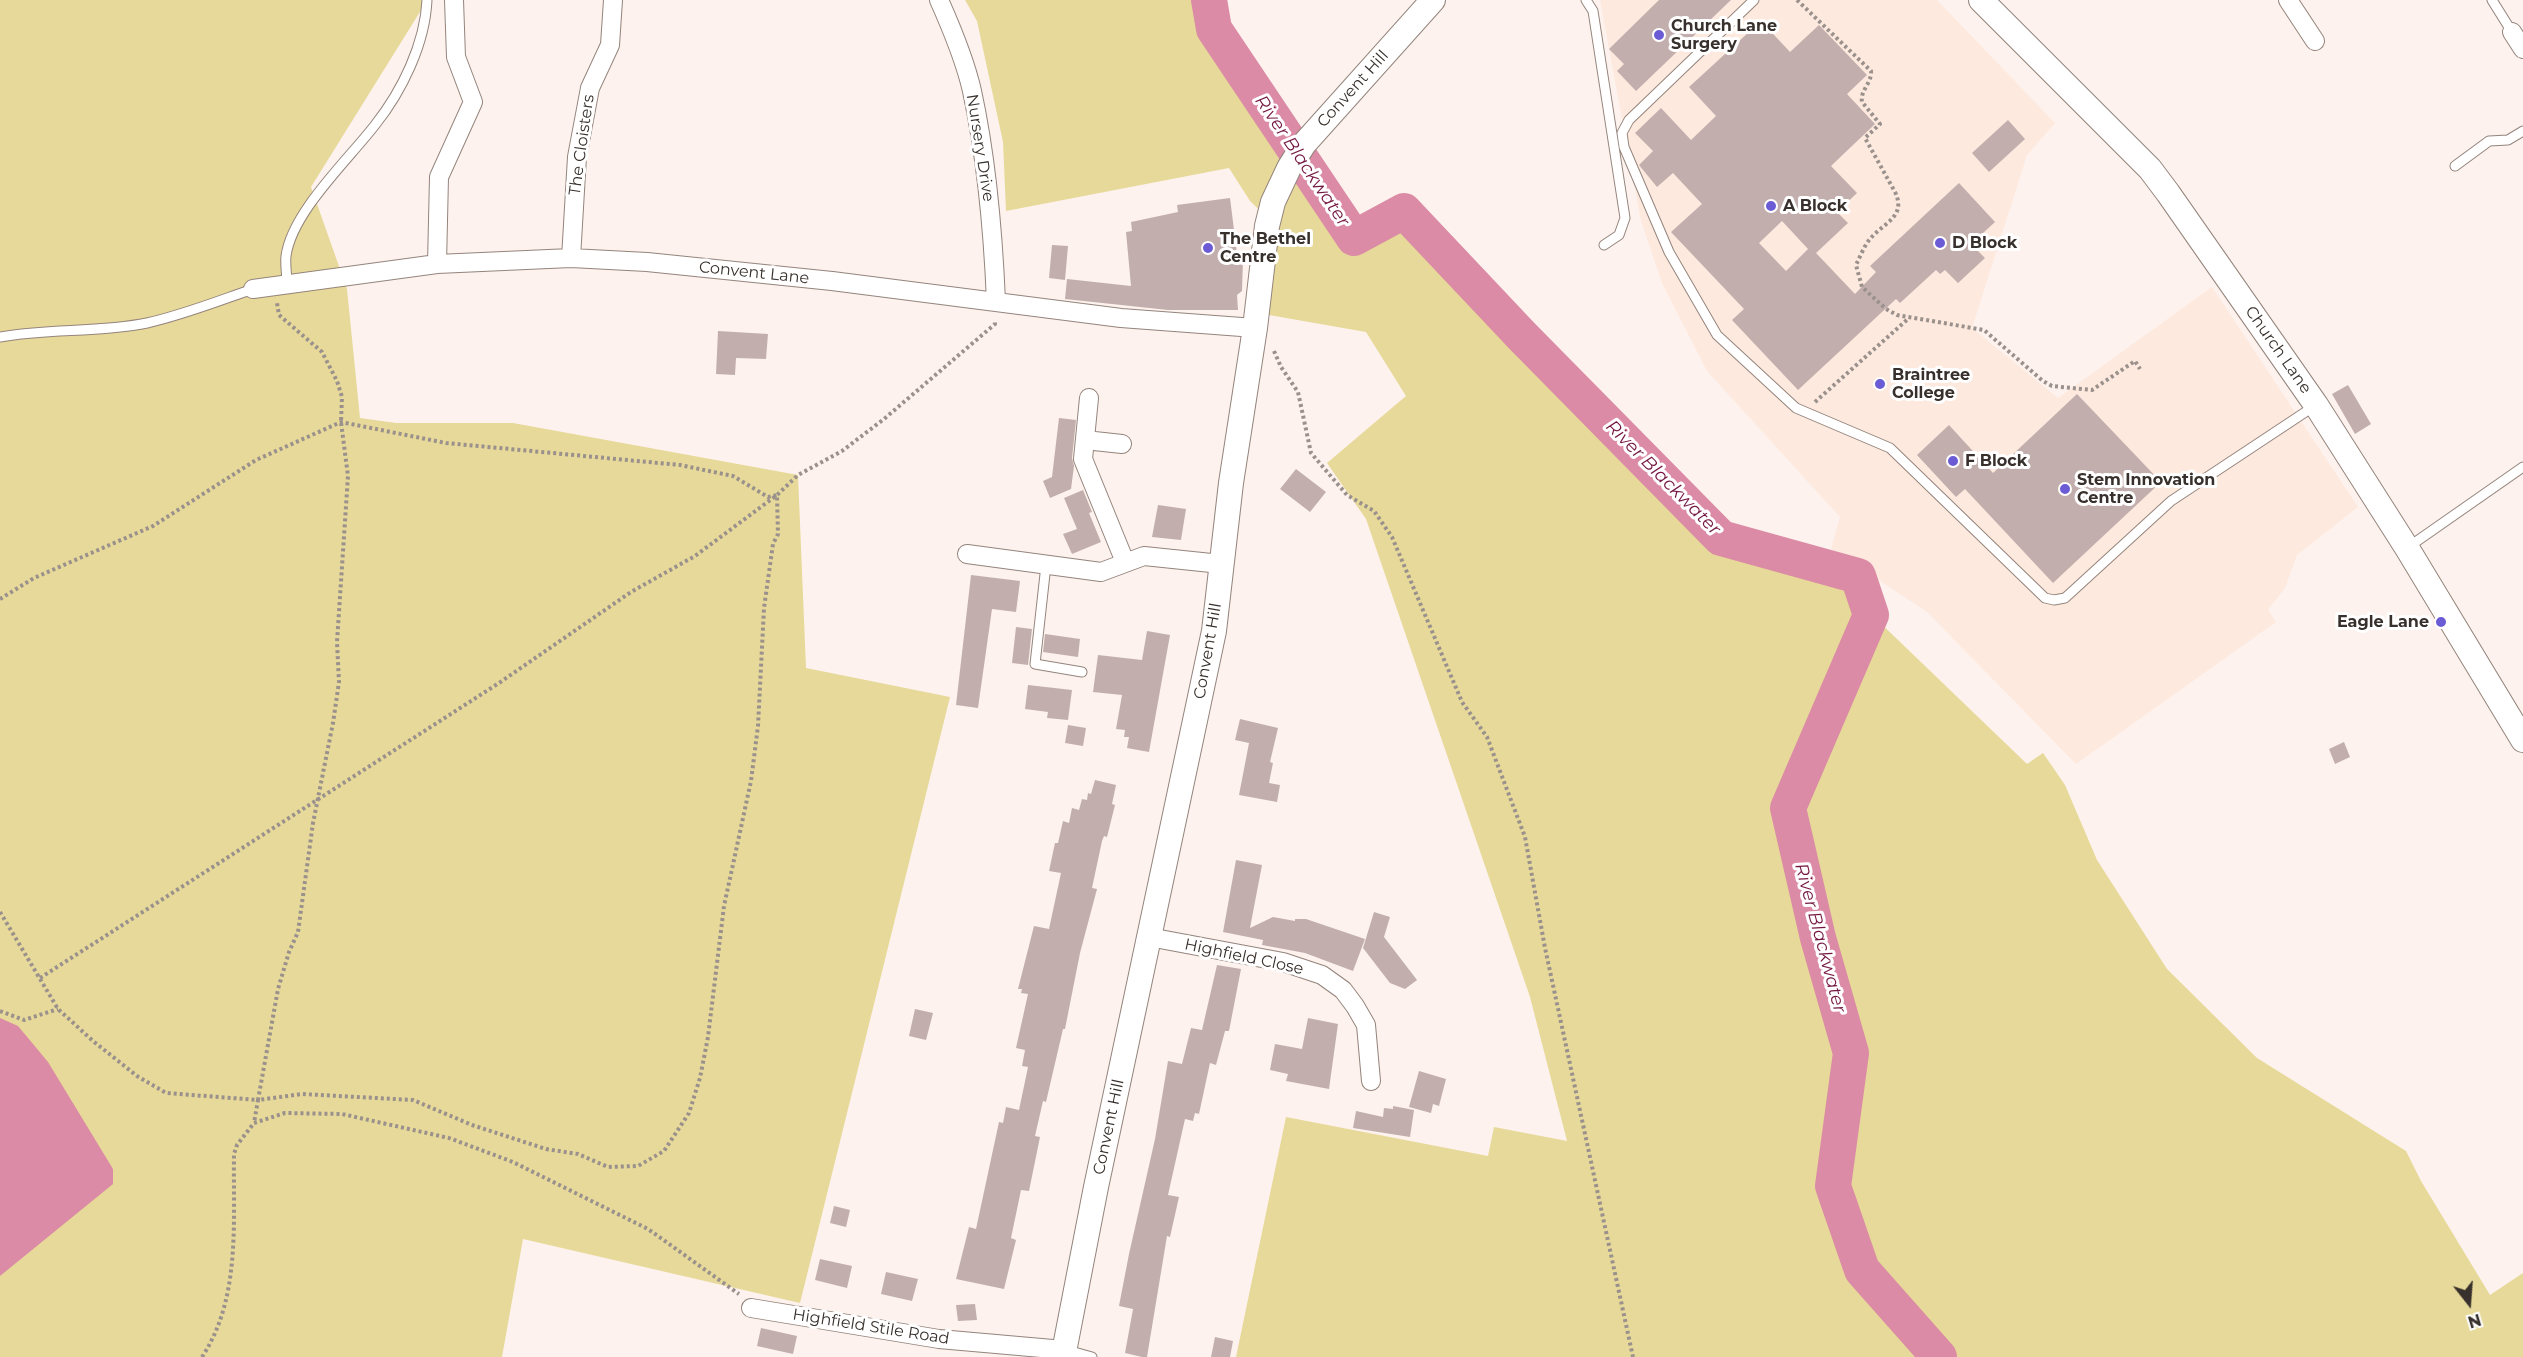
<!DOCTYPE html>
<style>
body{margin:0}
#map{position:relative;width:2523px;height:1357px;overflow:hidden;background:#fdf2ed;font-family:Montserrat,sans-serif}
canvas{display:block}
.north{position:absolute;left:2439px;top:1273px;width:60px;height:60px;-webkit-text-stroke:4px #fff;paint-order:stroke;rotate:163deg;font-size:16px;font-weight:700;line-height:24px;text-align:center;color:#37302c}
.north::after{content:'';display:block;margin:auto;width:21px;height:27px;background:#37302c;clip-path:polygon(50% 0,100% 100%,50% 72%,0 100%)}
</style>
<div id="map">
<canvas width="2523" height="1357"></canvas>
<div class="north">N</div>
</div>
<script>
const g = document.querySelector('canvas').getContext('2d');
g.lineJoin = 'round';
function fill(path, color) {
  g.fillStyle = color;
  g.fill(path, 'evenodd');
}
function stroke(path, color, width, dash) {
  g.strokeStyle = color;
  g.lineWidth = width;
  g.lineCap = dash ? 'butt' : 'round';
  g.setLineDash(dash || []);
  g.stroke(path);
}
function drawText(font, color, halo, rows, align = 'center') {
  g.font = font + ' Montserrat,sans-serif';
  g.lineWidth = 6;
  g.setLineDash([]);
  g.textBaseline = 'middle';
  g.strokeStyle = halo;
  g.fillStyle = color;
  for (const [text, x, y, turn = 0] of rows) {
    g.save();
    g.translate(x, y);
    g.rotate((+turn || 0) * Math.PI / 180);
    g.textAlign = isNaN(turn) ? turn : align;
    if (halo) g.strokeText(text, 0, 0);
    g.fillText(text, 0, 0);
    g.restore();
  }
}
const built = new Path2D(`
 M1600,0H1937L2055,123L2027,155L1972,328L2058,398L2212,287L2358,507L2297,555L2285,588L2268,610L2276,622L2076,764L1926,611L1831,549L1840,517L1707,371L1662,283L1641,221Z`);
const green = new Path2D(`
 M0,0H423V7L311,187L347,289L360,418L396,423H513L798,475L806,668L950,697L800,1303L523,1239L502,1357H0Z
 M965,0H1222L1214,29L1353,238L1404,211L1522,336L1721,538L1858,576L1872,615L2027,764L2043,753L2065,785L2097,860L2167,969L2257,1058L2406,1151L2421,1181L2490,1295L2523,1273V1357H1236L1286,1117L1488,1156L1494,1127L1567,1141L1530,997L1366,519L1327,463L1406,396L1366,332L1269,315L1273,223L1250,201L1229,168L1006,211L1003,142L977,21Z`);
const water = new Path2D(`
 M0,1018L18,1026L48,1062L113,1169V1184L0,1276Z`);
const river = new Path2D(`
 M1209,0L1214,29L1354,238L1404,211L1522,336L1721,538L1858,576L1871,615L1788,808L1818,938L1851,1053L1833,1186L1862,1270L1939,1357`);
const building = new Path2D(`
 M1659,0H1731L1636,91L1617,71L1624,64L1609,49Z
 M1761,21L1790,52L1819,25L1867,75L1847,94L1875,124L1831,166L1857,193L1837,212L1848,223L1816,253L1855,294L1876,272L1870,266L1959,183L1995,222L1971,244L1985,258L1958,283L1945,270L1940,274L1936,270L1900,303L1896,299L1798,390L1732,320L1744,309L1671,232L1702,204L1673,173L1657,187L1639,165L1653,151L1635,133L1661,108L1691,140L1716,116L1689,87ZM1782,221L1808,249L1786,271L1759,243Z
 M2008,120L2025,139L1989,172L1972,153Z
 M1230,198L1237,254L1243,259L1242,291L1237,295L1238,310H1168L1065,299L1067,279L1131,286L1126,232L1132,231L1131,222L1178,212L1177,205Z
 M1052,245L1068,246L1065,280L1049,278Z
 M718,331L768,334L766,359L736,358L735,375L716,374Z
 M2348,385L2371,424L2355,434L2332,394Z
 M2077,394L2161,482L2053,583L1965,489L1956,497L1917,455L1949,425L1993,473Z
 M1059,418L1076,420L1072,458L1074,466L1071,489L1050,498L1043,481L1052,477Z
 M1296,469L1326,492L1310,512L1280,489Z
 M1083,490L1092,512L1089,513L1101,542L1072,554L1063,534L1077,529L1064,498Z
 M1158,505L1186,509L1181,540L1152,537Z
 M971,575L1020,581L1016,612L992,609L978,708L956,705Z
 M1016,627L1032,629L1028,665L1012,663Z
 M1147,631L1170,635L1149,752L1127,748L1129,737H1124L1125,730L1116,729L1122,695L1093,692L1098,655L1142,660Z
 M1045,634L1080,639L1078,657L1043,652Z
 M1028,685L1072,690L1068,720L1047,718L1048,712L1025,709Z
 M1240,719L1278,728L1270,762L1273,763L1269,783L1280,785L1277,802L1239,795L1249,743L1235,740Z
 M1068,725L1086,728L1083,746L1065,743Z
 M2344,742L2350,757L2335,764L2329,749Z
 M1095,780L1116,785L1112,804L1115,805L1107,837L1104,836L1102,841L1092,888L1097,889L1080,953L1065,1029H1063L1046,1102L1043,1101L1035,1136L1040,1137L1029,1191L1021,1190L1011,1238L1016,1240L1004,1289L956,1279L969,1227L976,1229L999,1122L1003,1123L1006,1107L1019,1110L1028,1067L1022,1066L1025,1050L1016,1048L1028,994L1021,993L1022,989H1018L1034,926L1049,929L1061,873L1049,871L1055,843H1058L1063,821L1069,823L1072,808L1079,810L1082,799L1087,800L1088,793L1091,794Z
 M1236,860L1262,865L1250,928L1273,917L1295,921V919H1306L1365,939L1353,971L1305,953L1262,945L1263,940L1223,932Z
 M1374,912L1390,917L1384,937L1417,980L1405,989L1390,983L1363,948Z
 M1217,965L1241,969L1229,1031H1225L1216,1065L1210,1063L1199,1114L1195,1113L1193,1121L1185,1119L1168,1195L1179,1197L1170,1237L1167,1236L1147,1357H1142L1125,1353L1133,1309L1119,1306L1129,1254L1155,1139L1168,1061L1182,1064L1191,1028L1202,1030Z
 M915,1009L933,1013L926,1040L909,1036Z
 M1308,1018L1338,1024L1329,1089L1286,1081L1288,1074L1270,1070L1275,1044L1302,1049Z
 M1419,1071L1446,1079L1439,1106L1433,1104L1431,1113L1409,1107Z
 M1393,1106L1414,1110L1410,1137L1353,1128L1356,1111L1383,1117L1384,1108L1393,1109Z
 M834,1206L850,1210L846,1227L830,1223Z
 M820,1259L852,1266L847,1288L815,1280Z
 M886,1272L918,1279L912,1301L881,1294Z
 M975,1304L977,1320L958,1321L956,1305Z
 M761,1328L797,1336L793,1354L757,1346Z
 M1215,1337L1233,1341L1230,1357H1211Z`);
const path = new Path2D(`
 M1797,0L1871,71C1872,83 1860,90 1862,102L1880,124L1865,138L1895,192C1907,217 1883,223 1870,239C1864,246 1860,257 1856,265L1862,287L1886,309L1897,315L1984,330L2043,381L2052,386L2092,390L2135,361L2140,369
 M1274,351L1281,367L1298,392L1311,453L1347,495L1374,511L1392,537L1462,702L1487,737L1525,837L1545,948L1633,1357
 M1815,402L1908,319
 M0,599L34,578L153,526L256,460L341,422L446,443L680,465L733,476L768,497L777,495L778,534L773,544L764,608L758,726L751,781L724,906L708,1037L700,1078L689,1113L664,1151L638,1166L608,1167L578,1154L546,1149L472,1125L413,1100L302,1094L258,1100L278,989L289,952L298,932L313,823L333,723L339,682L337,642L348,476L341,422L342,397L337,381L322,352L279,315L277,303
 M0,912L58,1009L93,1041L137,1076L166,1093L258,1100L254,1123
 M40,978L499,683L631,592L695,556L777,495L798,475L842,451L884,419L995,324V320
 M0,1011L24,1020L58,1009
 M202,1357C241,1298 233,1222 234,1154L237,1145L254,1123L285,1113L342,1114L449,1138L513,1162L648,1229L739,1294`);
const service = new Path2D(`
 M1586,0L1593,11L1625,218L1619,235L1604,245
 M1754,0L1629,120L1622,133L1624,147L1669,252L1717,335L1796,408L1890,448L2045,598L2054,600L2065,598L2171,501L2316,405
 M2492,0L2512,32
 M2455,166L2489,141L2508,140L2523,131
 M287,284C287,275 285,265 286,256C292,212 348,160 375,125C402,91 425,44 427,0
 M0,337C49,328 98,333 147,323C183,315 218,301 253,289
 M2407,548L2523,467
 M1046,565L1035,664L1082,672
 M1067,1350L1092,1357`);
const minor = new Path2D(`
 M939,0C952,29 965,60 972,91C987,160 993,231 996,301
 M2288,0L2315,41
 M2512,32L2523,49
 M571,258L577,157L590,88L610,45L613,0
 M437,264L439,177L473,102L456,57L454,0
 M253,289L437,264L571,258L647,262L832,281L1121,318L1255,328
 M1089,398L1083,459L1125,562
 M1085,440L1122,444
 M967,554L1101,572L1144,556L1221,564
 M1149,937L1283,962L1322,975L1343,990L1355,1006L1366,1025L1371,1081
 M751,1308L939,1339L1064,1350`);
const secondary = new Path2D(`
 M1981,0L2150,169L2168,193L2316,405L2407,548L2523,740
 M1063,1357L1096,1187L1214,631L1231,483L1255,328L1267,226L1273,202L1289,168L1304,144L1433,0`);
const markers = [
 [1659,35,6,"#6b5cd6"],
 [1771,206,6,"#6b5cd6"],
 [1940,243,6,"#6b5cd6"],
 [1208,248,6,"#6b5cd6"],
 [1880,384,6,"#6b5cd6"],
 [1953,461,6,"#6b5cd6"],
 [2065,489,6,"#6b5cd6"],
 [2441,622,6,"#6b5cd6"]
];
const poiNames = [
 ["Church Lane",1671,26],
 ["Surgery",1671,44],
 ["A Block",1783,206],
 ["The Bethel",1220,239],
 ["Centre",1220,257],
 ["D Block",1952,243],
 ["Braintree",1892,375],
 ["College",1892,393],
 ["F Block",1965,461],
 ["Stem Innovation",2077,480],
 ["Centre",2077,498],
 ["Eagle Lane",2429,622,"right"]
];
const streetNames = [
 ["Convent Hill",1353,89,-48],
 ["The Cloisters",582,145,-82],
 ["Nursery Drive",980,148,81],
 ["Convent Lane",754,273,6],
 ["Church Lane",2278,350,55],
 ["Convent Hill",1208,651,-80],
 ["Highfield Close",1244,957,12],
 ["Convent Hill",1109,1127,-78],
 ["Highfield Stile Road",871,1327,9]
];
const waterNames = [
 ["River Blackwater",1302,161,56],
 ["River Blackwater",1663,478,45],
 ["River Blackwater",1820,938,75]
];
fill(built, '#fde9de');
fill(green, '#e7d999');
fill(water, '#db8ba5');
stroke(river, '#db8ba5', 36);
fill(building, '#c2afad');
stroke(service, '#94847c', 11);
stroke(minor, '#94847c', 20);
stroke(secondary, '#94847c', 26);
stroke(path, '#9a918d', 4, [3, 3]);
stroke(service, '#fff', 9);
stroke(minor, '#fff', 18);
stroke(secondary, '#fff', 24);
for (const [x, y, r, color] of markers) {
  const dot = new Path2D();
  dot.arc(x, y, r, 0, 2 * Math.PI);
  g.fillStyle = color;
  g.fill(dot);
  stroke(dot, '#fff', 2);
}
drawText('bold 16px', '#37302c', '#fff', poiNames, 'left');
drawText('16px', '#37302c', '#fff', streetNames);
drawText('italic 18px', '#741641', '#fff', waterNames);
</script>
